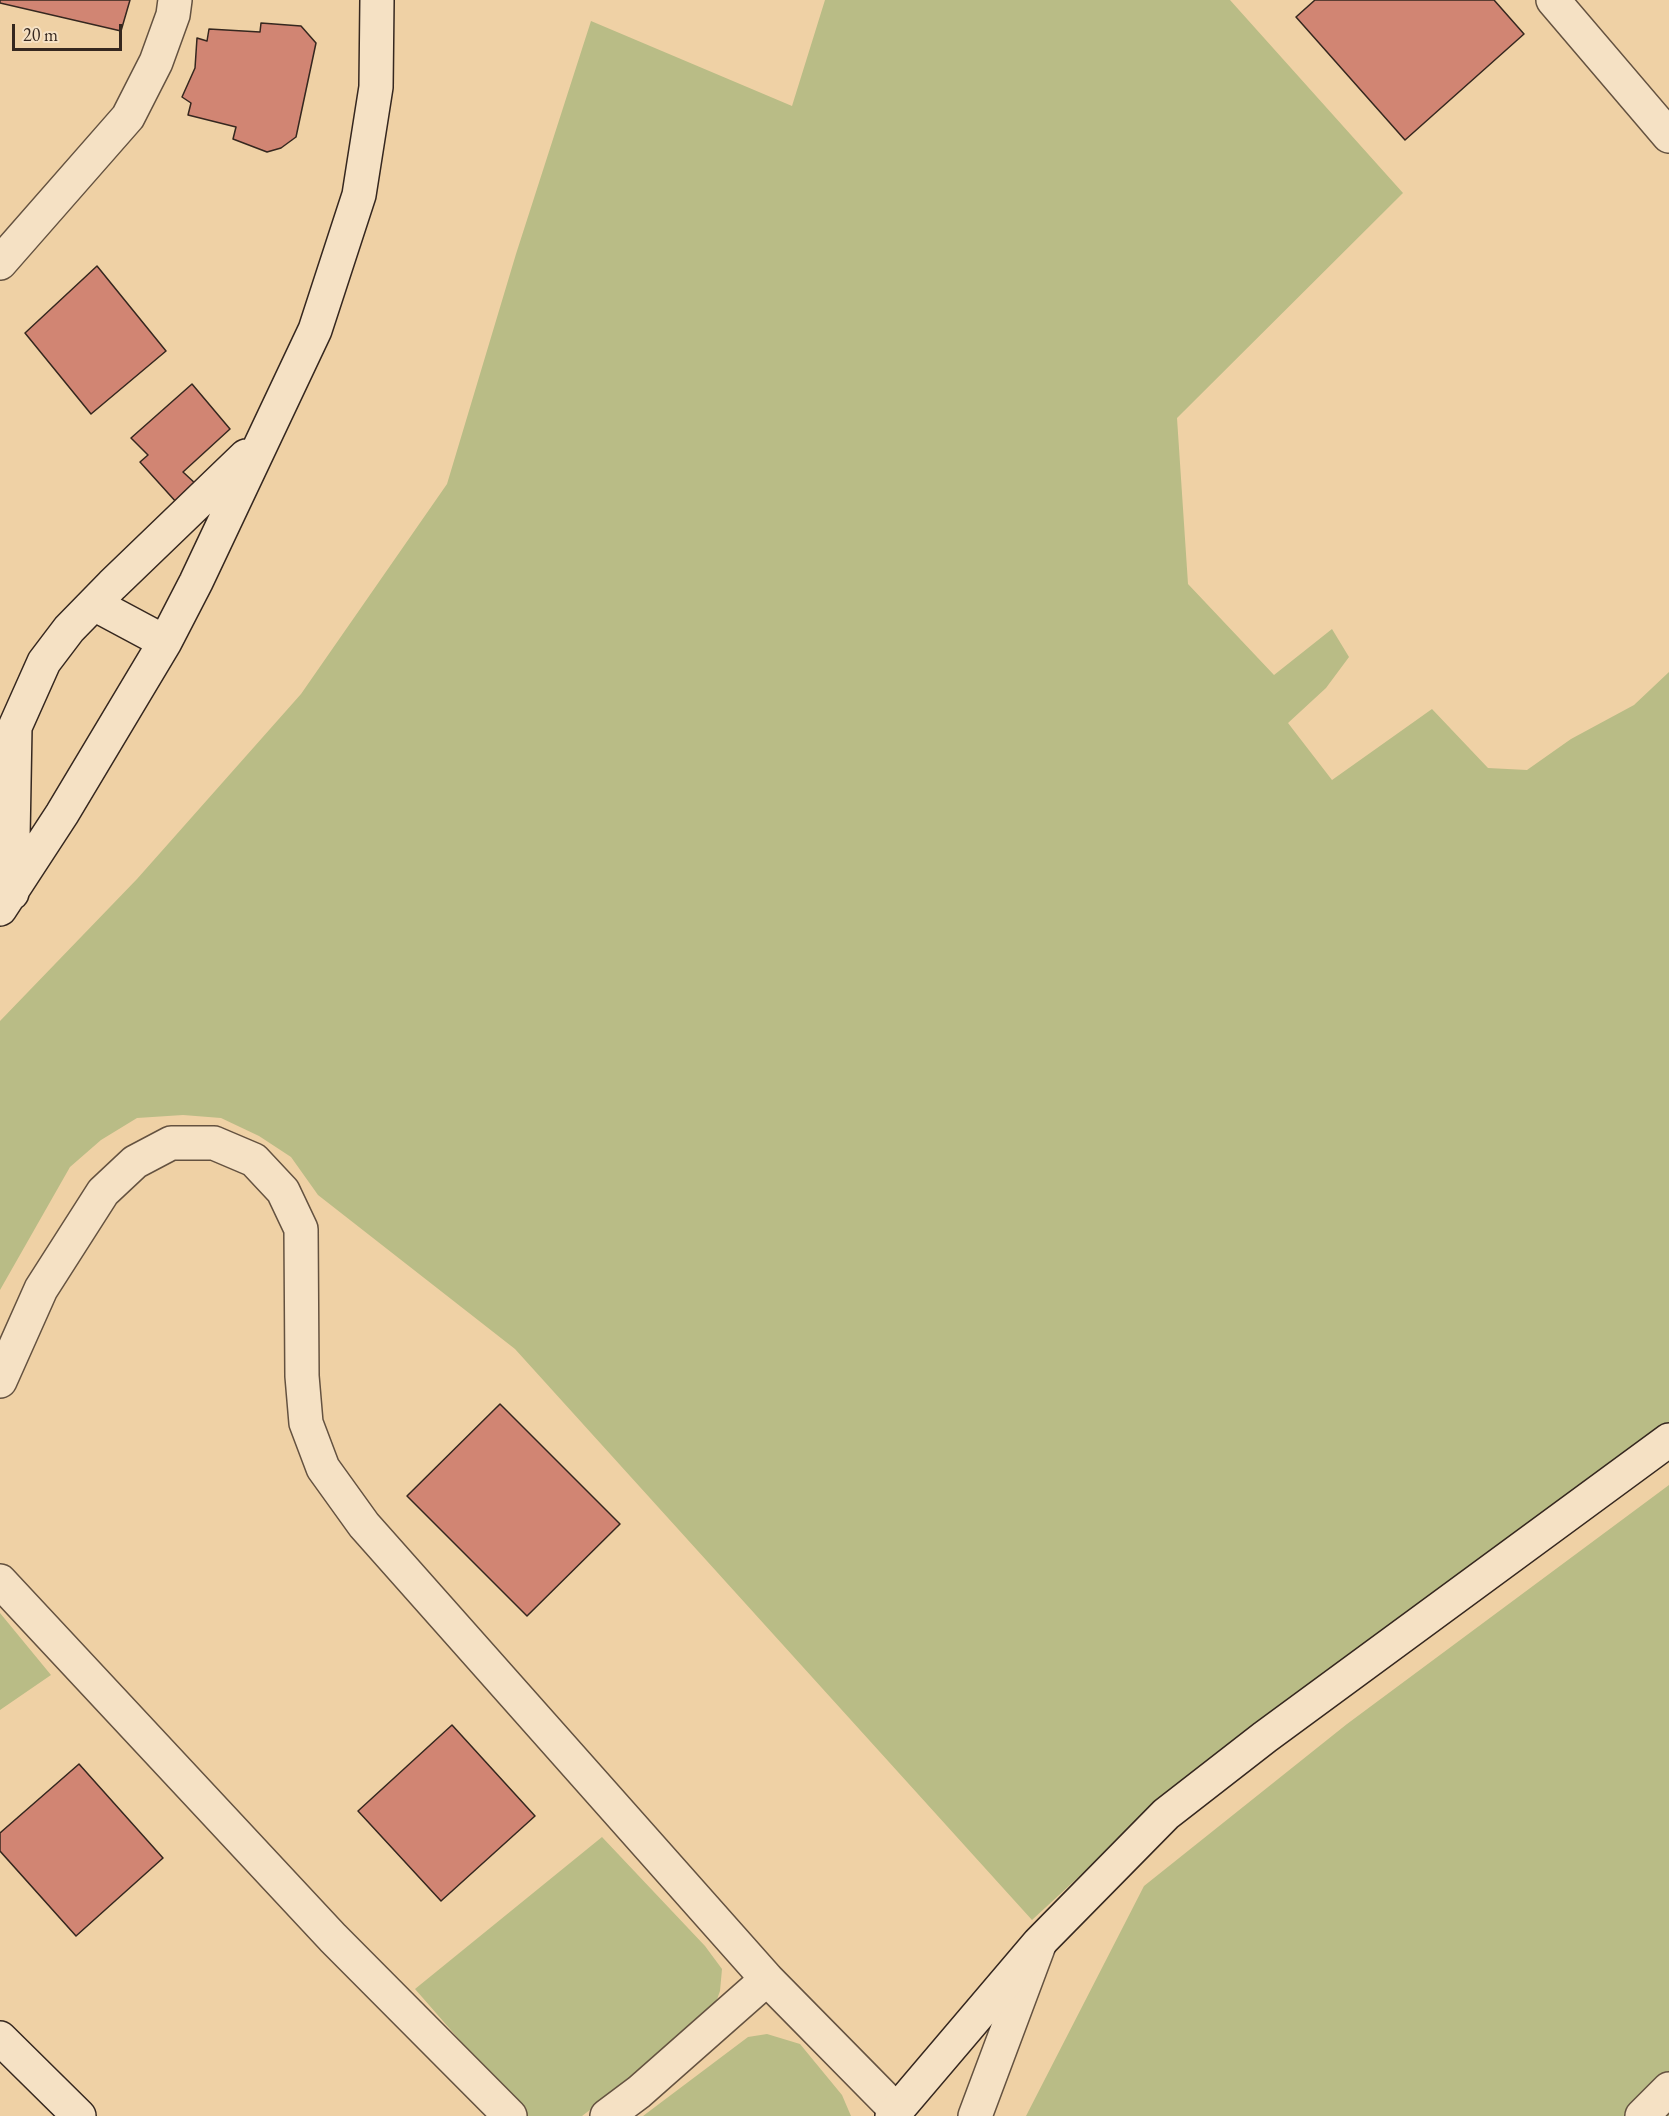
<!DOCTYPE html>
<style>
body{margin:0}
#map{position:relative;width:1669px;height:2116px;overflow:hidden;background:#efd1a5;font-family:"EB Garamond",serif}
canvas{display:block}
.scale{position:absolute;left:12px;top:24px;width:110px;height:27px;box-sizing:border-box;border:3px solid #35271f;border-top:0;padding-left:8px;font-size:18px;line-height:21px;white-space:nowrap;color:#35271f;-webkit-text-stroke:4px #f5e1c4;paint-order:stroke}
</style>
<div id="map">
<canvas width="1669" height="2116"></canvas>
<div class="scale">20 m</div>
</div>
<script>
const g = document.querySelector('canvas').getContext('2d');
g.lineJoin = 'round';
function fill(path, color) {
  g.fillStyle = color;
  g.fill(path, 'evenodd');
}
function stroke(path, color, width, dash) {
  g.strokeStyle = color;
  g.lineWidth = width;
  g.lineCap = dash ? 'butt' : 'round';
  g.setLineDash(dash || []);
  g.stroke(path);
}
const green = new Path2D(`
 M825,0H1230L1403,193L1177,418L1188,584L1274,675L1332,629L1349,657L1326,688L1288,723L1332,780L1432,709L1488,768L1527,770L1571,739L1634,705L1669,672V1422L1584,1482L1150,1811L1032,1920L515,1349L318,1195L291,1157L259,1136L221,1118L183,1115L137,1118L101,1140L70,1167L0,1290V1021L137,879L301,694L447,484L516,254L591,21L792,106Z
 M1669,1485V2116H1026L1144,1886L1347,1724Z
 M0,1613L51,1675L0,1710Z
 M602,1837L705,1946L722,1969L720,1991L710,2019L582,2116H526L415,1989Z
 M767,2034L800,2044L842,2095L851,2116H643L748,2037Z`);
const building = new Path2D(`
 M0,0H130L121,31L0,3Z
 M1315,0H1494L1524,34L1405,140L1296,17Z
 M261,23L301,26L316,43L296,137L281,148L267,152L233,139L236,127L188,115L191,103L182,97L195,68L197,38L207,41L209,29L260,32Z
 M97,266L166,351L91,414L25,333Z
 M192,384L230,429L183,472L197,485L177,503L140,462L148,455L131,438Z
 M500,1404L620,1524L527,1616L407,1496Z
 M452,1725L535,1816L441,1901L358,1811Z
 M79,1764L163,1858L76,1936L0,1851V1833Z`);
const street = new Path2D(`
 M1553,0L1669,136
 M0,263L128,117L156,62L173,15L175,0
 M0,1381L41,1289L103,1192L135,1162L171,1143H214L254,1160L283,1191L301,1229L302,1376L306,1423L323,1468L364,1525L767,1979L896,2110
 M0,1581L333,1938L510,2116
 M607,2116L639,2092L767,1979
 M975,2116L1039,1945
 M1642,2116L1669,2089`);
const secondary = new Path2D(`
 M94,604L165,642
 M12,893L15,727L44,662L69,629L112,585L246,456
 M0,909L62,814L165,642L196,582L315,330L359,195L376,87L377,0
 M0,2038L79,2116
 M892,2116L1039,1943L1166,1814L1265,1737L1669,1440`);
fill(green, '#b9bc86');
fill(building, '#d18573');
stroke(building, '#35271f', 1.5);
stroke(street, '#645240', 36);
stroke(secondary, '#35271f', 36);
stroke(street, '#f5e1c4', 33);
stroke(secondary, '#f5e1c4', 33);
</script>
